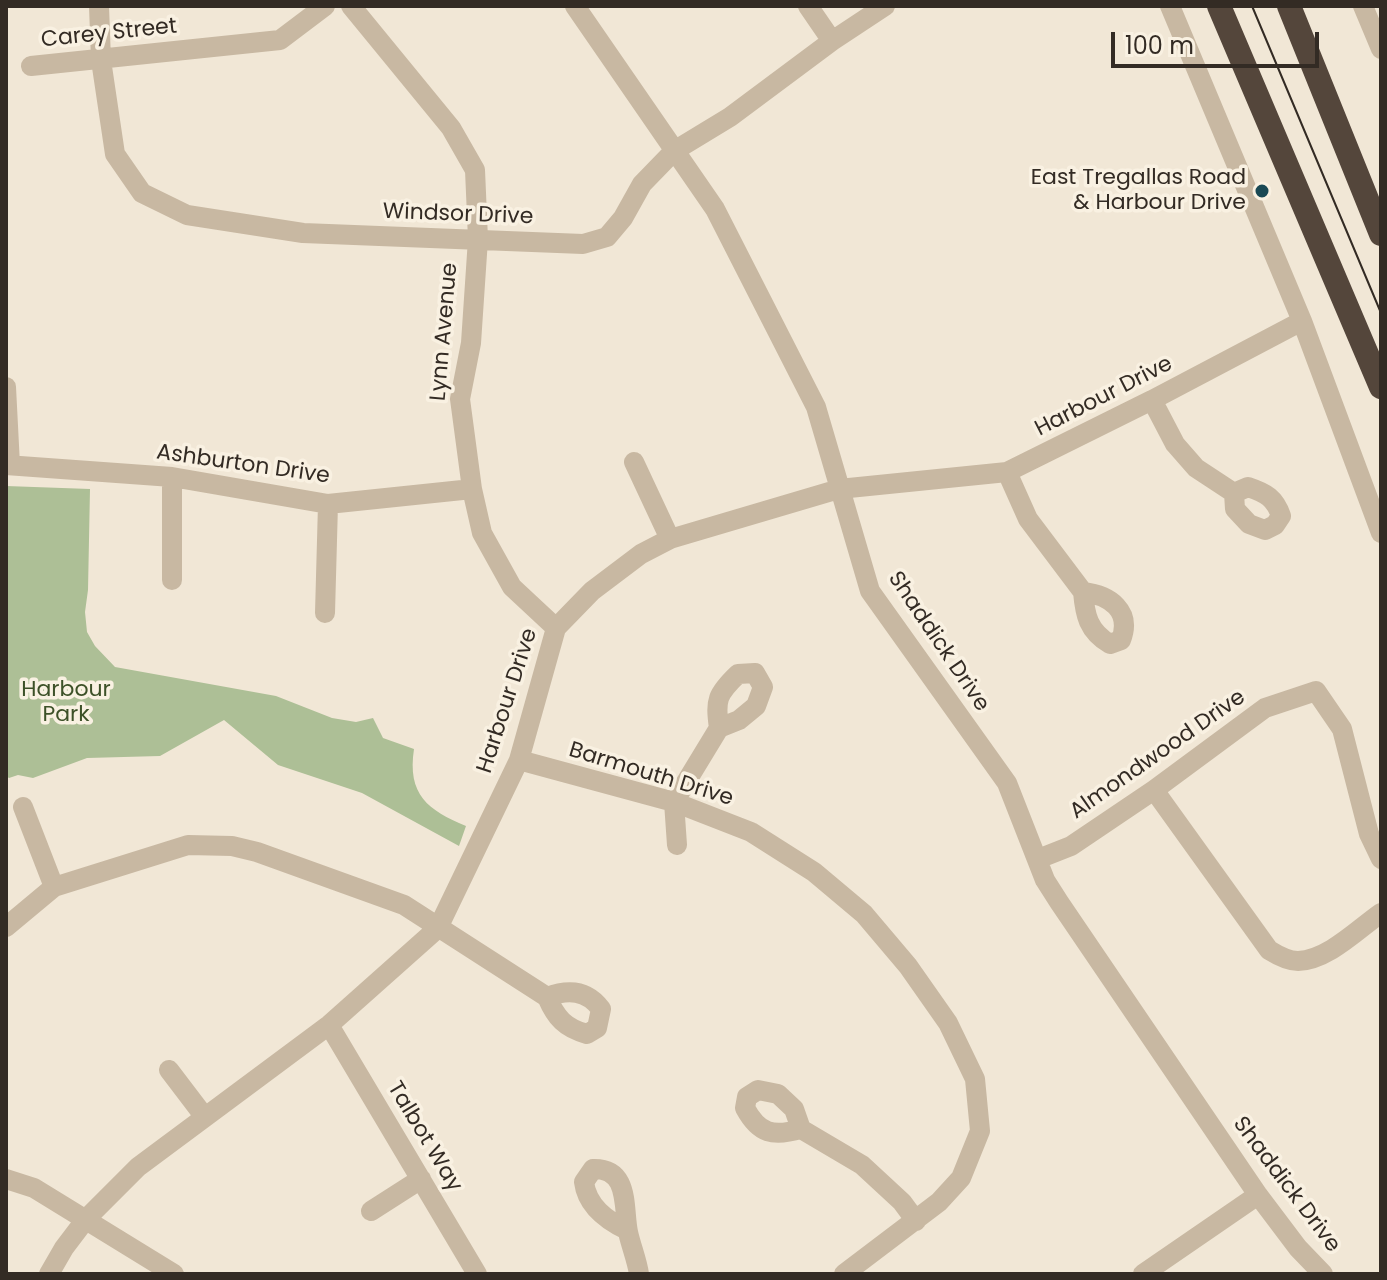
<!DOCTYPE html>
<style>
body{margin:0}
#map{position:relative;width:1387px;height:1280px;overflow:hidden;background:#f1e7d6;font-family:Poppins,sans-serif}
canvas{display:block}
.frame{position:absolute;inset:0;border:8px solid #332b24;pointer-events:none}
.scale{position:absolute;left:1111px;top:32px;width:208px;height:36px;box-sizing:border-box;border:4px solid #332b24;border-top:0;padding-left:10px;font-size:24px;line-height:28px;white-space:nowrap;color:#332b24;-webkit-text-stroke:6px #f9f1e2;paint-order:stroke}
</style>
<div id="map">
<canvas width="1387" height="1280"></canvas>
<div class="frame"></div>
<div class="scale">100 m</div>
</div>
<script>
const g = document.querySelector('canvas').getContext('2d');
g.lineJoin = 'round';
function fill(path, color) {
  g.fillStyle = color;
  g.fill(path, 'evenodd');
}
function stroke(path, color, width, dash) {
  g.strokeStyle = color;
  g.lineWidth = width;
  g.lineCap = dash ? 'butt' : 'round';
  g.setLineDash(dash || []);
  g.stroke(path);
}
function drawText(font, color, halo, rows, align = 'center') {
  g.font = font + ' Poppins,sans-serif';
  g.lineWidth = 7;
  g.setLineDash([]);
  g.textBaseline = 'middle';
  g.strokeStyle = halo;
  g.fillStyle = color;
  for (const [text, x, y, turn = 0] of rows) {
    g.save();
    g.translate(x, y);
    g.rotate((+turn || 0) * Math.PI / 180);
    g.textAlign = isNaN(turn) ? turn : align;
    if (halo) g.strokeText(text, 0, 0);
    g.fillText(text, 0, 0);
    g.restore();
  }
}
const green = new Path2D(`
 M6,486L90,489L88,590L85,612L87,632L95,646L115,667L276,696L332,718L356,722L373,718L383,738L414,749C407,795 428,810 466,826L459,846L362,793L278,765L224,720L160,756L87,758L33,778L18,775L9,778L6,776Z`);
const minor = new Path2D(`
 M99,6L101,60L115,154L142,193L187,215L303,233L583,244L607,237L623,218L642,184L674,151L730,117L832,41L885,6
 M351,6L451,128L475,170L478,239L471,343L460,399L472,489L482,533L512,587L556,628
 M575,6L715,209L816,407L870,591L1007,783L1045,880L1059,902L1258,1195L1298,1248L1323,1274
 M808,6L832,41
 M1170,6L1302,321L1381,533
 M1363,6L1381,49
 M31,66L280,40L325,6
 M6,387L10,465
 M1152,400L1175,444L1196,468L1234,493
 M634,462L670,539
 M6,465L172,477L328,504L472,489
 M1007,472L1028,519L1083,592
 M172,477V580
 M1248,487C1266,493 1275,498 1281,516L1275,525L1265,530L1249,524L1235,509L1234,493Z
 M1083,592C1110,595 1132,611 1121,640L1110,644C1088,631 1085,615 1083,592Z
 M325,613L328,504
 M519,760L674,802L751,832L814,872L864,914L908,966L948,1023L975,1079L980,1131L961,1178L939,1202L844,1274
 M1154,790L1269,950C1277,955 1288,961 1298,961C1328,960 1358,929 1381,913
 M23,807L54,887
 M677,845L674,802L719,728L739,720L756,706L763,687L755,673L738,674C717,694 715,700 719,728
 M1038,859L1071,846L1154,790L1265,708L1316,691L1342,729L1369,834L1381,859
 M6,927L54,887L188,845L232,846L257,852L404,905L547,997C556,1018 565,1028 587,1034L597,1028L601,1009C587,990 568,989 547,997
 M329,1025L477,1274
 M169,1070L204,1116
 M801,1129C773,1137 759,1134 745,1108L747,1097L758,1090L778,1094L794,1109L801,1129L862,1165L902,1202L916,1221
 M6,1179L34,1188L174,1274
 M371,1211L421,1179
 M627,1230C606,1220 587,1206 584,1182L593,1169C630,1168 623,1207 628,1232C631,1246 637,1260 639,1274
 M49,1274L64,1248L86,1219L138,1167L329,1025L438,928L519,760L556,628L592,591L641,554L670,539L839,489L1007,472L1152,400L1302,321
 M1143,1274L1258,1195`);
const highway = new Path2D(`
 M1219,6L1381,387
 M1289,6L1381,234`);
const tram = new Path2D(`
 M1252,6L1381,313`);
const markers = [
 [1262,191,8,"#1a4954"]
];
const streetNames = [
 ["Carey Street",109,34,-6],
 ["Windsor Drive",458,215,2],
 ["Lynn Avenue",445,332,-85],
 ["Harbour Drive",1104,397,-27],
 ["Ashburton Drive",243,465,8],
 ["Shaddick Drive",938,642,56],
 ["Harbour Drive",508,701,-72],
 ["Almondwood Drive",1158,755,-35],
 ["Barmouth Drive",651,775,17],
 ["Talbot Way",424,1137,59],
 ["Shaddick Drive",1286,1185,53]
];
const poiNames = [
 ["East Tregallas Road",1246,178],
 ["& Harbour Drive",1246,203]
];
const parkNames = [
 ["Harbour",66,690],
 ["Park",66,715]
];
fill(green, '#adbf96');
stroke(minor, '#c8b8a2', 20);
stroke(highway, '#54463b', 24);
stroke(tram, '#332b24', 2);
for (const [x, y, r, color] of markers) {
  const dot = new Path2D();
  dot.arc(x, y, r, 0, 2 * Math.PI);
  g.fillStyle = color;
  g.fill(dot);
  stroke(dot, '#f9f1e2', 3);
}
drawText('22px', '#332b24', '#f9f1e2', streetNames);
drawText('22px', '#332b24', '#f9f1e2', poiNames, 'right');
drawText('22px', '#3d5128', '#f9f1e2', parkNames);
</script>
